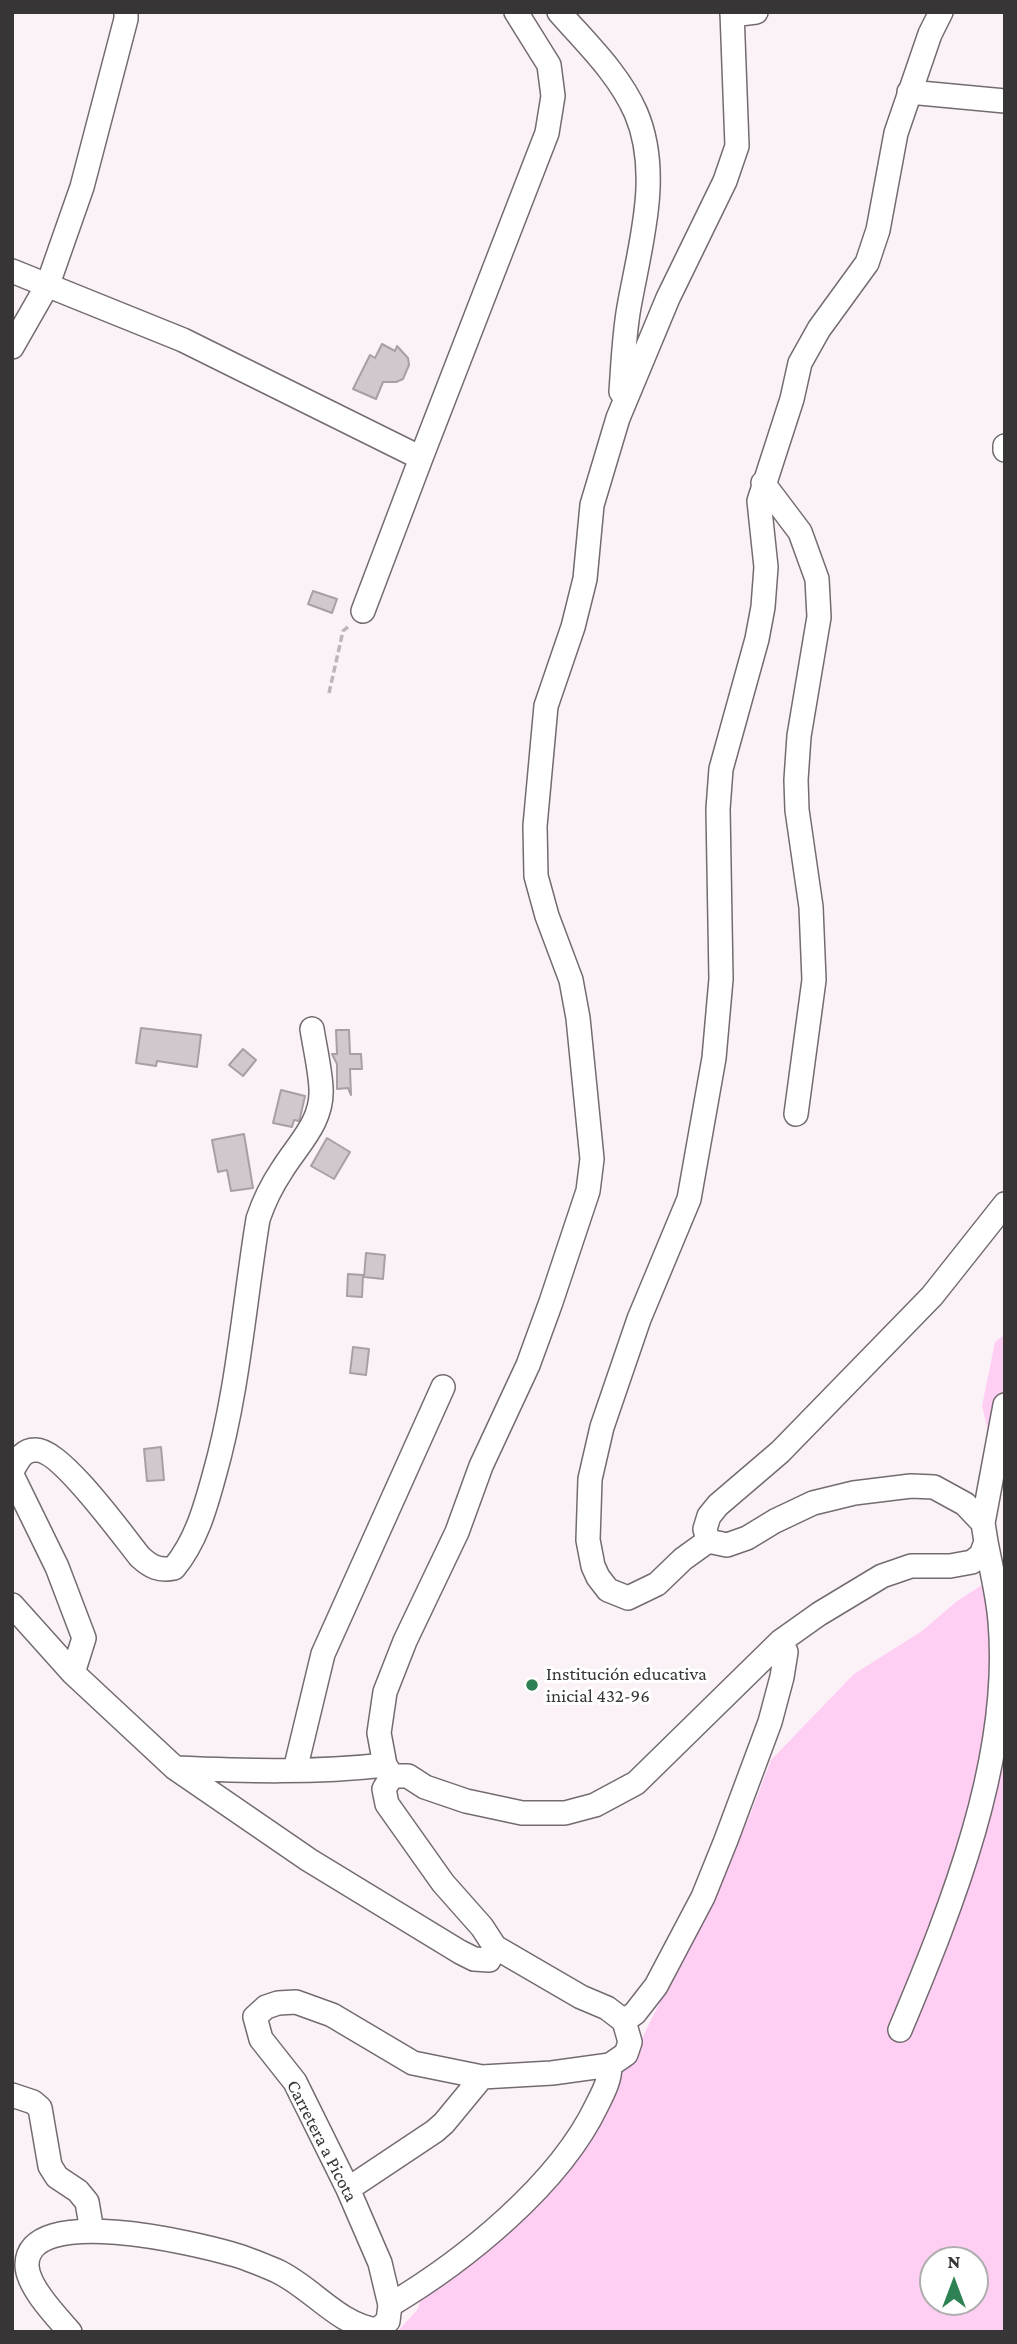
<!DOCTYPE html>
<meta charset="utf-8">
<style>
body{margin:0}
#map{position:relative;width:1017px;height:2344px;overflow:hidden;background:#fbf2f8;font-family:"Crimson Pro",serif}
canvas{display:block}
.frame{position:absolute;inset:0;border:14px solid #383537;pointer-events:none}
.north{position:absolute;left:919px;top:2246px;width:70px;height:70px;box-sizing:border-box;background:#fff;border:2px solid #afaeaf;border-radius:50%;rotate:0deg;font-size:19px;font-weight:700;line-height:28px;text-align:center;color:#383537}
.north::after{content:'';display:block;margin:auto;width:24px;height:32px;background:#2e8153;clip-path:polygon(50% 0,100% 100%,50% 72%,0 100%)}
</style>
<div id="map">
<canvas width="1017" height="2344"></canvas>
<div class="frame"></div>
<div class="north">N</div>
</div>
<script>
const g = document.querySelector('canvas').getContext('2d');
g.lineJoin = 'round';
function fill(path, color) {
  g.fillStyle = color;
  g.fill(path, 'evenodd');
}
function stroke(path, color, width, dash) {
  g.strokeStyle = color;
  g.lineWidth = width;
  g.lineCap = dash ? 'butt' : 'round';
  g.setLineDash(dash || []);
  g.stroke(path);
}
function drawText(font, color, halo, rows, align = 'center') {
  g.font = font + ' "Crimson Pro",serif';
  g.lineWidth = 6;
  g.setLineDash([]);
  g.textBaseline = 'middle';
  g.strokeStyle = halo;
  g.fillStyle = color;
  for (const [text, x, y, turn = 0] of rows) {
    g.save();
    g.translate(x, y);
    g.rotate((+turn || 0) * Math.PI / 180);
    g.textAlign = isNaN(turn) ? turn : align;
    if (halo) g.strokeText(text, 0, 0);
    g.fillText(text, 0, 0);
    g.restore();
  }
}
const green = new Path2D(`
 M1005,1334V1499L982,1406L995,1342Z
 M1005,1559V2332H397L418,2309L424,2281L502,2215L577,2131L634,2054L707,1908L750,1815L771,1760L854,1674L922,1631L957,1601L993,1578ZM933,2260H975V2302H933Z`);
const building = new Path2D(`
 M382,344L395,351L397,346L408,358L409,365L403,379L396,382H383L376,399L353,389L370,355L375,358Z
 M313,591L337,599L332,613L308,604Z
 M141,1028L201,1035L197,1067L157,1061L156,1066L136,1063Z
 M336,1030H349L350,1054H361L362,1069H350L351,1095L348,1088L337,1089V1064L332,1054H337Z
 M243,1049L256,1060L243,1076L229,1065Z
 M281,1090L305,1096L300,1118L299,1121L294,1120L292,1127L273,1123Z
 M244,1134L253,1188L231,1191L227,1170L218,1172L212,1140Z
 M327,1138L350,1152L334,1179L311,1166Z
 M366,1253L385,1255L383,1279L364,1277Z
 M348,1274L363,1275L362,1297L347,1296Z
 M353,1347L369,1349L366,1375L350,1373Z
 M161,1447L164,1480L147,1481L144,1449Z`);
const path = new Path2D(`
 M329,693L343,631L349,626`);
const minor = new Path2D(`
 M559,12C587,44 619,74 636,113C662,174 640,245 629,307C624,335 623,364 621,392
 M732,15L756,12
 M909,92L1005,101
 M12,271L183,340L421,458
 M12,347L48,284L82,187L126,19V12
 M1005,446V450
 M763,483L800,532L817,579L819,617L799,736L796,780L797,810L811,907L814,980L796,1114
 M363,611L421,458L547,133L553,96L549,65L516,12
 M12,1471C18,1461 22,1450 35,1450C60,1448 123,1536 140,1557C151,1567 159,1571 174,1568C196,1541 205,1509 214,1476C238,1392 244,1305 258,1219C264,1201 272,1185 282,1170C298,1144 323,1122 321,1088C320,1069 315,1048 312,1029
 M12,1475L57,1567L84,1638L73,1673
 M983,1523L1005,1405
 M708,1541L683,1559L657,1584L628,1598L608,1590L598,1577L593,1566L588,1540L590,1479L602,1427L639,1319L689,1199L714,1058L721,979L718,809L721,769L757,639L763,607L766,567L759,501L792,399L800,363L819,329L867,263L878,230L896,133L930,34L941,12
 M12,1605L73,1673L175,1768L309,1860L460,1952L474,1959L489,1960L495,1947L482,1927L443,1883L387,1804L384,1789L392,1776H408L425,1787L466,1801L522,1813H565L595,1805L636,1783L781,1641L819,1614L882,1576L911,1566H950L972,1562L981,1555L986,1542L983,1523L965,1504L934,1487L911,1486L854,1493L813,1503L775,1521L747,1538L727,1545L708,1541L705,1529L709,1516L718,1505L780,1452L932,1296L1005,1204
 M175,1768C245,1771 315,1773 385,1765
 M295,1770L323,1654L443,1387
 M392,1776L385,1765L379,1733L385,1692L405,1641L457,1532L481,1466L528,1365L551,1302L588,1191L592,1159L578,1018L571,980L547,916L536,876L535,826L546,706L573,627L585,579L592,505L618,418L668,298L725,181L737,146L732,12
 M624,2021L635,2013L656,1986L703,1897L726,1840L770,1722L782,1677L786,1652L781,1641
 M900,2030C952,1906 1012,1758 1000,1621C998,1595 991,1568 986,1542
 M12,2095L33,2102L40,2108L50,2166L57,2177L78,2191L87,2202L92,2231
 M348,2189L435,2131L444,2123L482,2077
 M390,2305C464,2261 559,2185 597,2105C604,2091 610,2080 610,2065
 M70,2332C56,2316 28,2287 27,2266C25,2202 198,2244 232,2254C247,2258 263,2265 277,2271C313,2288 337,2324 377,2330L388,2321L390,2305L380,2263L348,2189L295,2082L261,2039L255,2017L266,2007L278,2003L296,2002L332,2015L413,2063L482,2077L552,2073L610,2065L626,2054L630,2042L624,2021L607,2008L581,1997L495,1947`);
const markers = [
 [532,1685,7,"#2e8153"]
];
const poiNames = [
 ["Institución educativa",546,1674],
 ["inicial 432-96",546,1696]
];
const streetNames = [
 ["Carretera a Picota",322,2141,63]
];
fill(green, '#ffcff3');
fill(building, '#d1c8ce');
stroke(building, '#a89fa6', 2);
stroke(minor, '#736b71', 26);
stroke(path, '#bdb5ba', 3.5, [7, 3.5]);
stroke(minor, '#fff', 23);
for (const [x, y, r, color] of markers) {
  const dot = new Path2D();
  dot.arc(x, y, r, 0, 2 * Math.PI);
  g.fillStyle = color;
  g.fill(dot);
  stroke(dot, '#fff', 2.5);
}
drawText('19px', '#383537', '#fff', poiNames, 'left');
drawText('19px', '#383537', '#fff', streetNames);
</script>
